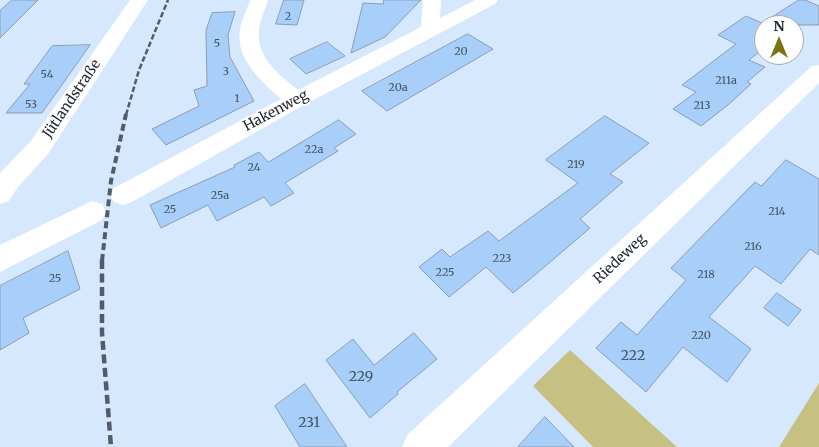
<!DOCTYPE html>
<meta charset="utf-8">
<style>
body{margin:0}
#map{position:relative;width:819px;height:447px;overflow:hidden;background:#d5e8fd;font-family:Merriweather,serif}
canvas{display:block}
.north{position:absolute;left:754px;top:15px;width:50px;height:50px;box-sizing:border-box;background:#fff;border:1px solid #a7aaad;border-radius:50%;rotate:0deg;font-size:14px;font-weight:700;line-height:20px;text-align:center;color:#232a32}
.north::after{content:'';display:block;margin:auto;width:18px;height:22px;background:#7b7416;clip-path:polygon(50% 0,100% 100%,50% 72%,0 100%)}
</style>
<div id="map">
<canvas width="819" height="447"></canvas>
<div class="north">N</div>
</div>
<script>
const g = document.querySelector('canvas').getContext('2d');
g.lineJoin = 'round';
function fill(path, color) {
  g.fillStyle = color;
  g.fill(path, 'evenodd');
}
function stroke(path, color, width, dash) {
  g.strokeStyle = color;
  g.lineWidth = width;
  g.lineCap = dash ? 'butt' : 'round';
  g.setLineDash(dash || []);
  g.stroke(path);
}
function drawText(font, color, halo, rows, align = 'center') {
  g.font = font + ' Merriweather,serif';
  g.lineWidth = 4;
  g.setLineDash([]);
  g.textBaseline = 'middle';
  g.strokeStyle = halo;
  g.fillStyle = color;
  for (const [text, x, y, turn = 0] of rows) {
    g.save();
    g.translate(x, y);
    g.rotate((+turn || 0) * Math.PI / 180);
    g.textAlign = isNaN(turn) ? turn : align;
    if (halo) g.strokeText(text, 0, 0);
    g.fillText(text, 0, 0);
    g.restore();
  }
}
const green = new Path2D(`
 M570,350L677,447H593L533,386Z
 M819,383V447H779Z`);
const building = new Path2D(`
 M12,0H38L0,38V11Z
 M284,0H304L297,25L276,24Z
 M384,0H421L385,37L351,53L363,3L383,4Z
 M799,0H805L819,6V25H764V48L749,60L765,67L747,82L751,84L728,105L701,126L673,109L696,92L682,85L736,44L718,35L746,16L762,23Z
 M235,12L228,35L230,57L254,101L166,145L152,129L199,106L194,90L207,86L206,30L212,13Z
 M468,34L493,49L387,111L362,91Z
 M327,42L345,56L306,74L290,59Z
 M90,45L42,113H6L30,84H24L52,46Z
 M605,116L649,143L610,174L623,182L580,219L590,228L535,275L513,293L486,267L449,297L419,267L442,249L450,257L488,231L499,241L578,183L546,160Z
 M339,120L356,134L334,148L338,151L285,183L294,193L271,206L264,197L217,221L208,205L161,228L150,205L235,167L234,165L259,152L268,162Z
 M786,160L819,179V255L810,249L781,284L755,266L709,317L751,349L727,382L683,347L646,392L596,348L621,322L637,335L686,280L671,268L755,182L761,186Z
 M68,251L80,289L23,318L29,333L0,350V286Z
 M777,293L801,310L788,326L764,308Z
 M414,333L437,359L397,392L398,394L370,418L326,360L353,339L374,365Z
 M305,384L347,447H300L275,406Z
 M545,417L574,447H518Z`);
const minor = new Path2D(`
 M130,0H148L48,154L18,187L9,201L0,204V173L30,142Z
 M250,0H268C265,10 260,20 259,30C256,58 279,74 298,90L421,27L423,0H441L440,18L475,0H498L495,4L304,105L132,202L123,205L114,202L110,195L114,188L281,99C262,82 235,59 240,30C241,20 247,10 250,0Z
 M819,65V83L448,447H402L408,434L812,66Z
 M92,201L102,204L106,212L102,220L0,272V245Z`);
const railFar2 = new Path2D(`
 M126,115L139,70L168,0`);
const railFar1 = new Path2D(`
 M102,261L111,181L126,114`);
const rail = new Path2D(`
 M102,260V333L111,447`);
const numberNames = [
 ["2",288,17],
 ["5",217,44],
 ["20",461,52],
 ["3",226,72],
 ["54",47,75],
 ["211a",726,81],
 ["20a",398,88],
 ["1",237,99],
 ["53",31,105],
 ["213",702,106],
 ["22a",314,150],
 ["219",576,165],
 ["24",254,168],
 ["25a",220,196],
 ["25",170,210],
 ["214",777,212],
 ["216",753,247],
 ["223",502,259],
 ["225",445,273],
 ["218",706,275],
 ["25",55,279],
 ["220",701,336]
];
const streetNames = [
 ["Jütlandstraße",72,99,-56],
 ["Hakenweg",276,111,-28],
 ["Riedeweg",620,259,-43]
];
const nearNumbernames = [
 ["222",633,356],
 ["229",361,377],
 ["231",309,423]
];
fill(green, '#c6c183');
fill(building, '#a8cefa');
stroke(building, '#8b9db1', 1);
fill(minor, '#fff');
stroke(railFar2, '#525c68', 2.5, [5.5, 2.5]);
stroke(railFar1, '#525c68', 4, [7, 4]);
stroke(rail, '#525c68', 4.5, [9, 4.5]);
drawText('11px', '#445364', null, numberNames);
drawText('14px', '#232a32', '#fff', streetNames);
drawText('14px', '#445364', null, nearNumbernames);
</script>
